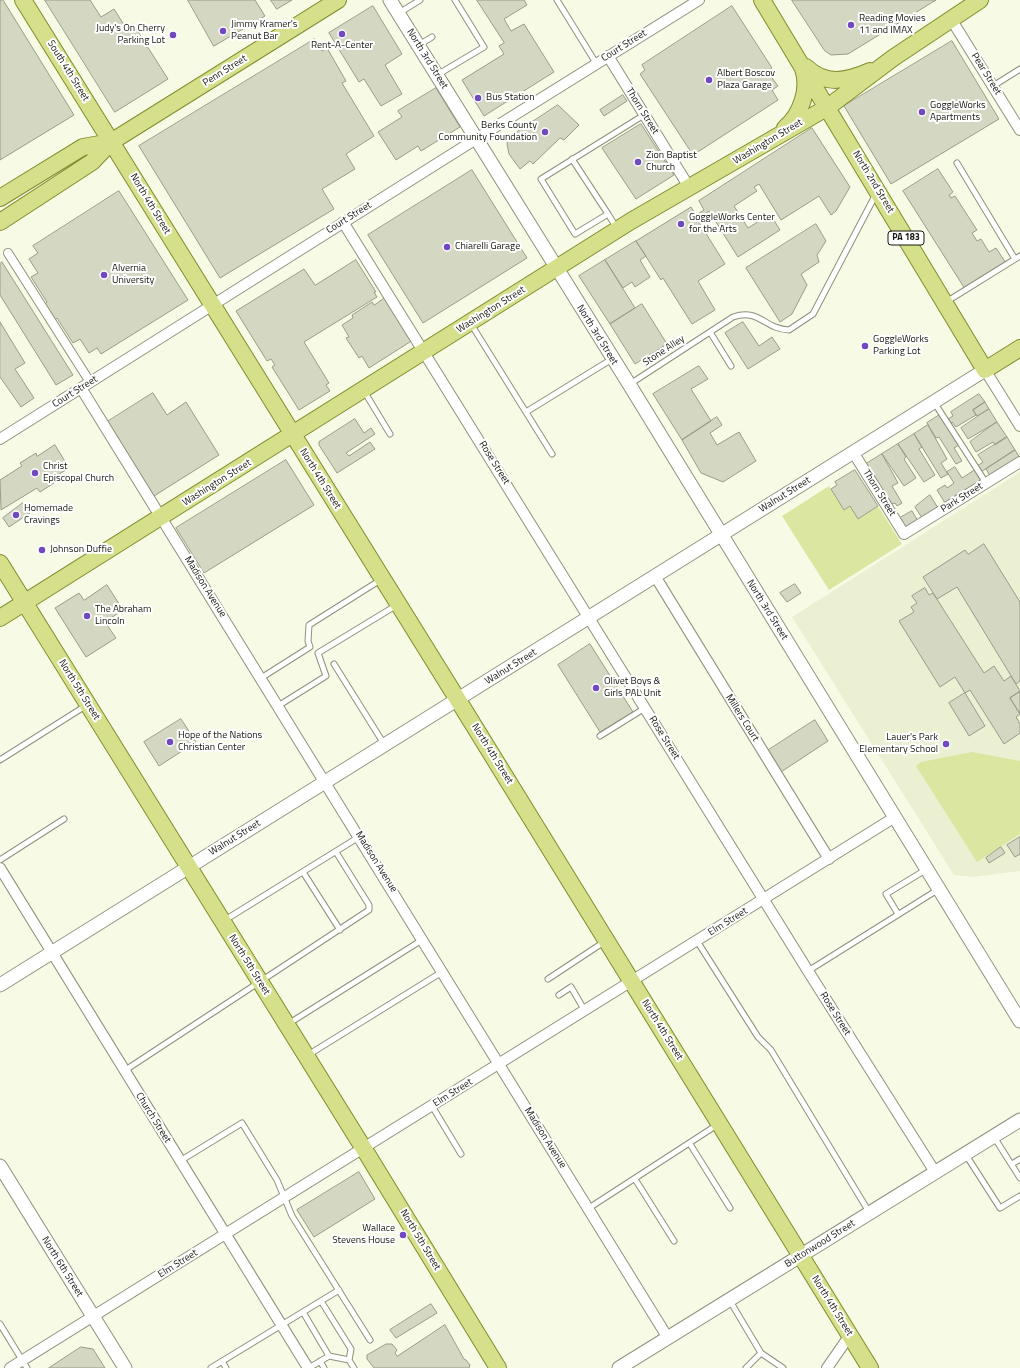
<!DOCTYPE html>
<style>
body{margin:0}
canvas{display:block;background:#f7fbe5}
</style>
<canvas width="1020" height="1368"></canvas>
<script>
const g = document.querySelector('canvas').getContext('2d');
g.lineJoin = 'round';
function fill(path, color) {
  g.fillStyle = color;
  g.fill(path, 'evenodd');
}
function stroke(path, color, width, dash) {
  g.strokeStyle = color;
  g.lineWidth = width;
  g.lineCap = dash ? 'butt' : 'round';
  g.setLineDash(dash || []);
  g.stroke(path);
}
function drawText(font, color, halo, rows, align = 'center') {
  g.font = font + ' "Titillium Web",sans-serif';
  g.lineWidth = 4;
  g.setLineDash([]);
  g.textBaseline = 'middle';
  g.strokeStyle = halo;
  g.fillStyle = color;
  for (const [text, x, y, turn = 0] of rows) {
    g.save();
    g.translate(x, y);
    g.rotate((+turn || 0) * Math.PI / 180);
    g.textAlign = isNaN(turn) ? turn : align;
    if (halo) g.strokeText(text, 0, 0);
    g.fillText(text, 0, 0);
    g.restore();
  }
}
const built = new Path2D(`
 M1020,472V871L974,877L954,875L792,617Z`);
const green = new Path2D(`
 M829,486L844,510L850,506L858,519L878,506L902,544L829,590L782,516Z
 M972,752L1020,761V834L977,862L916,766L921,762Z`);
const building = new Path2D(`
 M3,0L74,115L0,160V1Z
 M45,0H90L101,17L114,9L126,28L133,24L168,79L115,112Z
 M188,0H255L265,16L214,46Z
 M271,0H292L277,9Z
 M477,0H524L527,5L504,19L511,31L524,24L554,72L484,116L462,80L504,54L499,46L504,43Z
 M792,0H936L848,54L831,55L825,51Z
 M373,6L402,54L385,65L402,94L381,106L364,79L359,82L329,33Z
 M732,6L772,68L767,71L778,86L772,90L778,100L693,155L640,74L645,70L642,65Z
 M315,39L322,51L327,48L346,81L342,83L374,136L346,154L355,169L322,189L334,209L220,278L139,146Z
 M952,41L999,119L891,184L844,106Z
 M436,88L460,127L421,151L418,146L396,160L378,132L402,117L398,111Z
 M623,95L627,101L604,116L600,110Z
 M558,105L579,125L564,140L560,138L533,164L530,161L520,169L509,154L507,144L508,138Z
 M641,124L674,175L636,199L602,148Z
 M812,128L850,187L836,211L831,215L819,196L781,220L759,184L754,187L757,191L734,206L748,228L770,214L780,230L738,257L709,211L697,219L725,264L698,281L715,310L692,324L663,278L661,280L636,241L691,207L696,215L704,210L699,201Z
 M938,169L953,192L949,195L951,198L955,196L977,230L972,233L977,241L981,239L989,252L996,248L1006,263L965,289L903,191Z
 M472,170L527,258L423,323L368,235Z
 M119,191L188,300L101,354L97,348L89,353L80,339L73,343L57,318L55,320L45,304L47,302L31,277L38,273L29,259L38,253L33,246Z
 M816,224L826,241L817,255L819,262L801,274L807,285L792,314L780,322L746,268Z
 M636,241L646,256L640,260L650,277L635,287L632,282L623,288L605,260Z
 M356,260L376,292H374L377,297L304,342L329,383L326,385L330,391L299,410L272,367L275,365L271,359L267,361L236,311L304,269L315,285Z
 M605,260L635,308L610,324L579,276Z
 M2,262L73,375L56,385L0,295V264Z
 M386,297L413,340L369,368L362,356L359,358L346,338L349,337L342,325L353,318L352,315L372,302L374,305Z
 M642,304L667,344L635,364L610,324Z
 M0,322L25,363L15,369L34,398L21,407L0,377Z
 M743,322L759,346L772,337L780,349L748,369L725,333Z
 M699,366L708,379L691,389L711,421L682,440L653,394Z
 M153,393L167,415L186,402L219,455L154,496L107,422Z
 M979,394L985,402L973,410L976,415L956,427L952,422L951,424L948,419L953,416L951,412Z
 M985,402L989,409L977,416L973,410Z
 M989,409L997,422L968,439L961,428Z
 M941,414L959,445L954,448L962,461L956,464L939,437L936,438L927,423Z
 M717,417L722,425L710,433L717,445L739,432L756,461L723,482L701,473L682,440Z
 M355,419L364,433L371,428L375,434L346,453L349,456L370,442L375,449L337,473L319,445V442Z
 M997,422L1007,437L995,445L993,442L976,452L970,442Z
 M928,425L947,459L941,463L948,474L941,478L914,434Z
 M914,434L922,447L919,449L935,475L924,482L898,444Z
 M1007,437L1015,450L981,472L977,466L983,462L978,455Z
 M898,444L906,457L904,459L916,478L904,486L882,454Z
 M55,445L69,468L51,479L54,483L40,492L37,488L1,510L0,480L22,466L20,463L36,453L37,456Z
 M1015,450L1020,458L990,476L986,469Z
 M882,454L898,483L892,486L902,503L897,506L895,503L892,504L866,464Z
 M286,460L314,505L204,573L176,528Z
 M955,467L962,478L976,469L983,480L945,503L937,490L945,485L947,488L954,483L947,472Z
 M855,470L878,506L858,519L850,506L844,510L831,489L837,485L835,482Z
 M930,495L938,508L922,518L915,507Z
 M23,503L30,513L9,527L3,518Z
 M912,511L918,521L906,528L900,518Z
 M984,544L1020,602V681L1016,684L957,587L937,599L923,577L965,550L968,554Z
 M795,584L801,593L787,602L780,593Z
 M107,585L123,610L105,622L116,638L86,657L55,608L79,593L84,600Z
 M925,588L929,595L933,593L984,673L994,666L1004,681L1011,676L1020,691L1010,698L1020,714L1016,717L1020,724V733L1004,744L970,690L965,693L955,677L940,687L899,621L914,612L911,607L917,603L912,596Z
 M590,644L633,712L600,732L558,665Z
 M1020,692V714L1010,698Z
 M965,693L985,726L969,736L949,703Z
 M181,719L196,742L159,766L144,742Z
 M815,720L828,741L781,772L767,751Z
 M1020,837V854L1015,857L1007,845Z
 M1001,847L1005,853L989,863L986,858Z
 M359,1172L375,1199L314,1237L297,1210Z
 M431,1304L437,1313L396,1338L390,1330Z
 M445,1325L464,1359L466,1360L470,1365L469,1368H374L367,1359V1355L386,1344H392L397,1350L395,1353L397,1356Z
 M81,1347L93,1349L105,1368H49Z`);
const service = new Path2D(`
 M557,0L596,63
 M399,13L420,0
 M419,45L432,37
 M437,75L484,47L455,0
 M993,86L1020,69
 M572,159L608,214L575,234L541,179L644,115
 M957,163L1015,259
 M608,214L616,227
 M946,302L1020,256
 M471,324L552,454
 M710,332L731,366
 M630,384L733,317C760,308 764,329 789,330L813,314L876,194
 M364,391L390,434
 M934,402L986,483
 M526,412L612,359
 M334,664L384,744
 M261,678L310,647L308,641L309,625L382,579
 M278,706L326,676L318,653L397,605
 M600,736L645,708
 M0,760L87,705
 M0,860L64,819
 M303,872L340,930
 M898,914L886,894L927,869
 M225,920L359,837
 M697,941L758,1037L771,1050L869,1212
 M808,971L939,889
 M548,979L604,942
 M559,995L571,987L585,1011
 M288,1024L422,940
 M308,1055L442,972
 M124,1071L369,910V905L336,852
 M432,1106L461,1154
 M994,1137L1020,1178
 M690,1144L730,1208
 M966,1155L1000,1208L1020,1196
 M180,1161L242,1123L277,1180L292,1216L370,1340
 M1012,1164L1020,1159
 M635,1179L674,1241
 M589,1208L717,1125
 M321,1301L351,1349L349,1360
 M730,1301L761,1353L783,1368
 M303,1312L329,1356
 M0,1324L27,1368
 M222,1361L226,1368
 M320,1361L324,1368
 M211,1368L339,1290
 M309,1368L329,1356L349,1360L354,1368
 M746,1368L761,1353`);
const pedestrian = new Path2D(`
 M8,253L90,382`);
const minor = new Path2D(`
 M951,19L1020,130
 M608,56L689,187
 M343,222L808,971L935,1172
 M985,370L1020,426
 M81,388L668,1338
 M0,439L476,139L699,0
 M853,452L904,534L1020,462
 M655,576L829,859
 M0,868L308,1368
 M10,1368L895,817
 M827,1368L850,1335`);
const tertiary = new Path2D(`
 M390,0L629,384L1020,1021
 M0,985L985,370
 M0,1166L125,1368
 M619,1368L1020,1120`);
const primary = new Path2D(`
 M23,0L458,700L870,1368
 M762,0L985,370L1020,348
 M806,67C825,86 847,81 870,71
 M785,128C801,115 810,88 803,69
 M0,198L83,147L111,142
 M0,222L92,162L111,142L338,0
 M0,563L364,1149L498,1368
 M0,618L631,221L828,107L893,58L980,0`);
const markers = [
 [851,25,4,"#7248c1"],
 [223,31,4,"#7248c1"],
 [342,34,4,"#7248c1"],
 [173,35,4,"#7248c1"],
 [709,80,4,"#7248c1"],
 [478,98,4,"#7248c1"],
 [922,112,4,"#7248c1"],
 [545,132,4,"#7248c1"],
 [638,162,4,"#7248c1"],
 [681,224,4,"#7248c1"],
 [447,247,4,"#7248c1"],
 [104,275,4,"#7248c1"],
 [865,346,4,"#7248c1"],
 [35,473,4,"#7248c1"],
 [16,515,4,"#7248c1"],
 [42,550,4,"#7248c1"],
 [87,616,4,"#7248c1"],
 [596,688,4,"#7248c1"],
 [170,742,4,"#7248c1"],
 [946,744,4,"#7248c1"],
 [403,1235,4,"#7248c1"]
];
const shields = [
 [906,238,36]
];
const shieldNames = [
 ["PA 183",906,238]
];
const poiNames = [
 ["Reading Movies",859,19],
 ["11 and IMAX",859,31],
 ["Jimmy Kramer's",231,25],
 ["Peanut Bar",231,37],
 ["Judy's On Cherry",165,29,"right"],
 ["Parking Lot",165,41,"right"],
 ["Rent-A-Center",342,46,"center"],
 ["Albert Boscov",717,74],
 ["Plaza Garage",717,86],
 ["Bus Station",486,98],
 ["GoggleWorks",930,106],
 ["Apartments",930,118],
 ["Berks County",537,126,"right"],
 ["Community Foundation",537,138,"right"],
 ["Zion Baptist",646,156],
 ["Church",646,168],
 ["GoggleWorks Center",689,218],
 ["for the Arts",689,230],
 ["Chiarelli Garage",455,247],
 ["Alvernia",112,269],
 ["University",112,281],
 ["GoggleWorks",873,340],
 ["Parking Lot",873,352],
 ["Christ",43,467],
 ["Episcopal Church",43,479],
 ["Homemade",24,509],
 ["Cravings",24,521],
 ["Johnson Duffie",50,550],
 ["The Abraham",95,610],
 ["Lincoln",95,622],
 ["Olivet Boys &",604,682],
 ["Girls PAL Unit",604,694],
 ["Hope of the Nations",178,736],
 ["Christian Center",178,748],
 ["Lauer's Park",938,738,"right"],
 ["Elementary School",938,750,"right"],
 ["Wallace",395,1229,"right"],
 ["Stevens House",395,1241,"right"]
];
const streetNames = [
 ["Court Street",624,46,-32],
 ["North 3rd Street",427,59,58],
 ["South 4th Street",68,71,58],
 ["Penn Street",225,71,-32],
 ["Pear Street",986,74,58],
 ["Thorn Street",642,111,58],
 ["Washington Street",768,142,-31],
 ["North 2nd Street",873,182,59],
 ["North 4th Street",150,204,59],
 ["Court Street",349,218,-32],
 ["Washington Street",491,310,-32],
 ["North 3rd Street",597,335,58],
 ["Stone Alley",664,351,-33],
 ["Court Street",75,392,-32],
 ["Rose Street",494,463,58],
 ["North 4th Street",320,479,58],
 ["Washington Street",217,483,-32],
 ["Thorn Street",879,493,58],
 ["Walnut Street",785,495,-32],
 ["Park Street",962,498,-32],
 ["Madison Avenue",205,587,58],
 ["North 3rd Street",767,610,58],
 ["Walnut Street",511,667,-32],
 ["North 5th Street",79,690,58],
 ["Millers Court",742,718,58],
 ["Rose Street",664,738,58],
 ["North 4th Street",492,754,58],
 ["Walnut Street",235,838,-32],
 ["Madison Avenue",376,862,58],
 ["Elm Street",728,922,-32],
 ["North 5th Street",249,965,58],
 ["Rose Street",835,1014,58],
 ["North 4th Street",662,1030,58],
 ["Elm Street",453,1093,-32],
 ["Church Street",153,1118,58],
 ["Madison Avenue",545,1138,58],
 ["North 5th Street",420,1240,59],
 ["Buttonwood Street",820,1244,-32],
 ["Elm Street",178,1264,-32],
 ["North 6th Street",62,1267,58],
 ["North 4th Street",832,1306,58]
];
fill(built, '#ebf0d3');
fill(green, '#dbe6a1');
fill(building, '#d4d7c2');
stroke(building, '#999c88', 1);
stroke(service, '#8e917d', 7);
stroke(pedestrian, '#8e917d', 10);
stroke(minor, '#8e917d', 12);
stroke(tertiary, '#8e917d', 15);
stroke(primary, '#828b2d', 18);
stroke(service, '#fff', 5);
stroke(pedestrian, '#fff', 8);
stroke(minor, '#fff', 10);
stroke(tertiary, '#fff', 13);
stroke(primary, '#d6df8a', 16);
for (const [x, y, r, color] of markers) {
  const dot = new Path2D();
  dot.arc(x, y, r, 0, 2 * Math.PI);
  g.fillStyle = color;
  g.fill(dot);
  stroke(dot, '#fff', 1.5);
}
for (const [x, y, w] of shields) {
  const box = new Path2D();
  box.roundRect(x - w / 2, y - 7, w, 14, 3);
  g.fillStyle = '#fff';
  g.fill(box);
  stroke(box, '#171810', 1);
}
drawText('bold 9px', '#171810', null, shieldNames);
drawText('10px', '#171810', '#fff', poiNames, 'left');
drawText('10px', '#171810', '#fff', streetNames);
</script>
